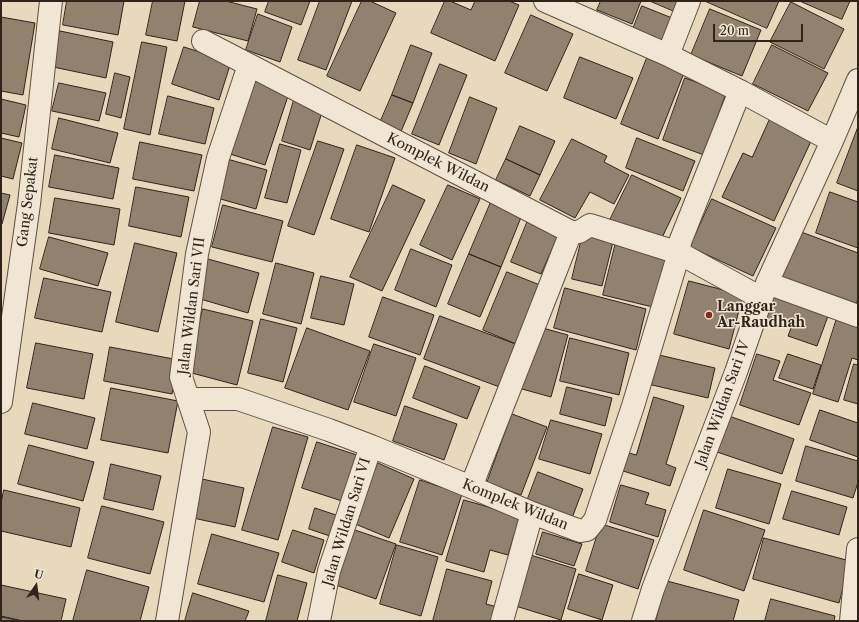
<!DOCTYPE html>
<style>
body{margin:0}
#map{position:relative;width:859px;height:622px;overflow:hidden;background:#e9d9bc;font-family:"Libre Caslon Text",serif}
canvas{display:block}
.frame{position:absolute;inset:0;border:2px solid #30231a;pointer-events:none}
.north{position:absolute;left:16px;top:566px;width:40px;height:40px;-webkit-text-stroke:3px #f1e6d3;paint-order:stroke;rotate:14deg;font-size:11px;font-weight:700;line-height:16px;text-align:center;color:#30231a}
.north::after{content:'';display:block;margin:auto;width:14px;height:18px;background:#30231a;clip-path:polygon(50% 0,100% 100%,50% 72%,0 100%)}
.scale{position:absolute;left:713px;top:24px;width:90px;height:18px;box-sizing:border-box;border:2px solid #30231a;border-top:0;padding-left:5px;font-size:12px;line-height:14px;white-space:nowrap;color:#30231a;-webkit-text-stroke:3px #f1e6d3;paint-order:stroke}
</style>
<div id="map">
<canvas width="859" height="622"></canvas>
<div class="frame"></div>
<div class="north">U</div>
<div class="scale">20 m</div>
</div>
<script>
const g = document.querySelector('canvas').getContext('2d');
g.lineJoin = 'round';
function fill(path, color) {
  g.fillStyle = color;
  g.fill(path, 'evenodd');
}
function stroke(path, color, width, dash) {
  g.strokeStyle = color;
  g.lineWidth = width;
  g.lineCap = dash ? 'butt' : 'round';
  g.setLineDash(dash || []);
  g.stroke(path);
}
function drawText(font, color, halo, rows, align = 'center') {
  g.font = font + ' "Libre Caslon Text",serif';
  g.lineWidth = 3;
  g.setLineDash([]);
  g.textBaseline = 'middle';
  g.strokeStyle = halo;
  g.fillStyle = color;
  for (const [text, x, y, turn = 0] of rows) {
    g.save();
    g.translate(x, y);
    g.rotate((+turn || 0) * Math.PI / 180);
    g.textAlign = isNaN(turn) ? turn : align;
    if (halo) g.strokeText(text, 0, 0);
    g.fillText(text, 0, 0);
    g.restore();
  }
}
const building = new Path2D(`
 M67,1H124L118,35L63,25Z
 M153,1H185L177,41L146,35Z
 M200,1H226L257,9L248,41L193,27Z
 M269,1H310L301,25L265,12Z
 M320,1H352L326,70L298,60Z
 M362,1H370L396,13L360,91L327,76Z
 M445,1H450L471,10L475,1H509L519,5L495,61L431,33Z
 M601,1H641L632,24L597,10Z
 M650,1H679L674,11Z
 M705,1H779L767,28Z
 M800,1H850L842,19Z
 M791,2L844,29L824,69L770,42Z
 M642,6L672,18L663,41L633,29Z
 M710,9L761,30L742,76L691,55Z
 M258,14L292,27L280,62L246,50Z
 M531,15L573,34L547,91L505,73Z
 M1,17L35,23L23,95L1,91Z
 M60,31L113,42L106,78L53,67Z
 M142,42L167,47L150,135L124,129Z
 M411,45L432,53L413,103L392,95Z
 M772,45L828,73L808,111L753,84Z
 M184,47L231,62L219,100L172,84Z
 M580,57L633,78L616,119L564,98Z
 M647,58L684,73L658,139L621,124Z
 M440,64L467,75L439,145L412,134Z
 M115,73L130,77L121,118L106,114Z
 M254,78L290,90L265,165L230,154Z
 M685,78L726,93L704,155L663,140Z
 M59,83L106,93L99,121L52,111Z
 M392,95L413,103L400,134L379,125Z
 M168,96L214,108L205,144L159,134Z
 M470,97L497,108L476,164L449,153Z
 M1,99L26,105L19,137L1,133Z
 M294,100L323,109L310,150L282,141Z
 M59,118L118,133L110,163L52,149Z
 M770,119L812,139L774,221L722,197L743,153L752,157Z
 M520,126L555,141L540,175L506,159Z
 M858,127V191L837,183Z
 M1,138L22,143L13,179L1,176Z
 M637,138L695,161L683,191L626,168Z
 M572,139L607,156L604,162L629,175L614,204L590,192L575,218L540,200Z
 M318,141L344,149L314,235L288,226Z
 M140,142L202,155L194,191L133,179Z
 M280,144L301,150L287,203L265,198Z
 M357,145L395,158L369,232L331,219Z
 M55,155L119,168L113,199L49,187Z
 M227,159L267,170L256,209L217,198Z
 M506,159L540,175L530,196L496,180Z
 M632,175L681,198L658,246L609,222Z
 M393,185L425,200L382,291L350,277Z
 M448,185L480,199L452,260L420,245Z
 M136,187L189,197L181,237L129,226Z
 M830,192L858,202V248L816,233Z
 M1,193L10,195L2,224H1Z
 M55,198L120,209L114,245L49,233Z
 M712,199L776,228L753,276L690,247Z
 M491,202L522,215L501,267L469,254Z
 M223,205L283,221L272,262L212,247Z
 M529,218L560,231L541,274L511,262Z
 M793,229L858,253V298L856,305L776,275Z
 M583,234L613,242L602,286L572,279Z
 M49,237L108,253L98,286L40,269Z
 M616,242L670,255L657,308L603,295Z
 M135,243L177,253L158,332L116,322Z
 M411,249L452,265L436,307L395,290Z
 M469,254L501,267L480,317L448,304Z
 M208,259L259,273L248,313L197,298Z
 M276,263L314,273L301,324L263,314Z
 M507,272L540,285L516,344L483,330Z
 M321,276L354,284L344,325L311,318Z
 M44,278L111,292L102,332L35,318Z
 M689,281L743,295L729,349L674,334Z
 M565,288L646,309L636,350L554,328Z
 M776,289L831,308L817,346L788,336L791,328L765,319Z
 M383,297L434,315L420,355L369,337Z
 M203,309L253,321L237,385L188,372Z
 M440,316L521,346L505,389L424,359Z
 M837,318L858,325V360L852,358L838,402L813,394Z
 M261,319L297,328L283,382L248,373Z
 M539,327L568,335L551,397L522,389Z
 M307,328L370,351L348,410L285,388Z
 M570,338L629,353L619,395L560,381Z
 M36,343L93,354L84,399L27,388Z
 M374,344L416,358L396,416L354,402Z
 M110,347L179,360L172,394L104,381Z
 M757,354L780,361L773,380L811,393L799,425L740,405Z
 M788,354L821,365L813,389L779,378Z
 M659,355L715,368L708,398L652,385Z
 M854,364L858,365V404L844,400Z
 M425,366L480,387L467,419L413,398Z
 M567,387L612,398L605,426L560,414Z
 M111,388L178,401L168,453L101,440Z
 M654,397L684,406L666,464L676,468L670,486L620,470L626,452L636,455Z
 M33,403L95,418L87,449L25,434Z
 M405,406L457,424L444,460L393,441Z
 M820,410L858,423V457L810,440Z
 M512,414L547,427L521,495L487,483Z
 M729,416L794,439L782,474L717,452Z
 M551,420L602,434L590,474L539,459Z
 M273,427L308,437L278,540L242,530Z
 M317,442L357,455L342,501L302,488Z
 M29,445L94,462L83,501L18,484Z
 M806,446L858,461V482L853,498L796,481Z
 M378,463L414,479L389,538L353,523Z
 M111,464L161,476L153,510L104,499Z
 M728,469L781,484L769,524L716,508Z
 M538,472L583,489L569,526L524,509Z
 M202,479L244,488L235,527L193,518Z
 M420,480L462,494L442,555L400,542Z
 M621,485L649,493L645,504L666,510L658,537L610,522Z
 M4,490L80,508L71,547L1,531V504Z
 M792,491L847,507L839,535L783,519Z
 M464,500L520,516L508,555L490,550L484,572L446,561Z
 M102,506L164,522L150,574L88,558Z
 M315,508L339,516L333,537L309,529Z
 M704,510L765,530L744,591L684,570Z
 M601,524L654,540L638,589L586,571Z
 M349,528L396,544L376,599L330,583Z
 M293,530L324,540L314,573L282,562Z
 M543,532L582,544L574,566L536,554Z
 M212,534L279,553L264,602L198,584Z
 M764,538L850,561L839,603L753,579Z
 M397,545L438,557L421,616L380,604Z
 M524,553L576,569L561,620L509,604Z
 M447,569L492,581L486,604L501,608L497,621H433Z
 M87,570L149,587L140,621H73Z
 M579,574L613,585L602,620L568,609Z
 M278,575L307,583L297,621H266Z
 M667,581L739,600L733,621H656Z
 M1,585L66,599L61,621H23L1,616Z
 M193,593L249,611L245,621H185Z
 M771,599L835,616L834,621H765Z
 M1,617L22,621H1Z`);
const minor = new Path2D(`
 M545,1L668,55L740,91L832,141
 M203,41L571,232H579L590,225L679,253L761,298
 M668,55L689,1
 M767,283L858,316
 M188,399H238L329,430L371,446L471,487L532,513L575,529L581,531L587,530L595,520L633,406L679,253L680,242L740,91
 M1,402L29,204L51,1
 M471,487L571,232
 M167,621L199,432L181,377L197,254L218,158L249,65
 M319,621L329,571L371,446
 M502,621L532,513
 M643,621L653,589L736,372L767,283L832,141L858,80
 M851,621L858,549`);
const markers = [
 [709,315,4,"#8f2418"]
];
const streetNames = [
 ["Komplek Wildan",438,163,27],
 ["Gang Sepakat",28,202,-83],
 ["Jalan Wildan Sari VII",192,306,-83],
 ["Jalan Wildan Sari IV",723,404,-70],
 ["Komplek Wildan",515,505,22],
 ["Jalan Wildan Sari VI",347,522,-73]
];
const poiNames = [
 ["Langgar",717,307],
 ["Ar-Raudhah",717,323]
];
fill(building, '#90826e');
stroke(building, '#30231a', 1);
stroke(minor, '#5e5042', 24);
stroke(minor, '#f1e6d3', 22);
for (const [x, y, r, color] of markers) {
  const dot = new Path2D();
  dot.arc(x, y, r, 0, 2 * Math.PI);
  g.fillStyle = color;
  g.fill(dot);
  stroke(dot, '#f1e6d3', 1.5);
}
drawText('14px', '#30231a', '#f1e6d3', streetNames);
drawText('bold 14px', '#30231a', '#f1e6d3', poiNames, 'left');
</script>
